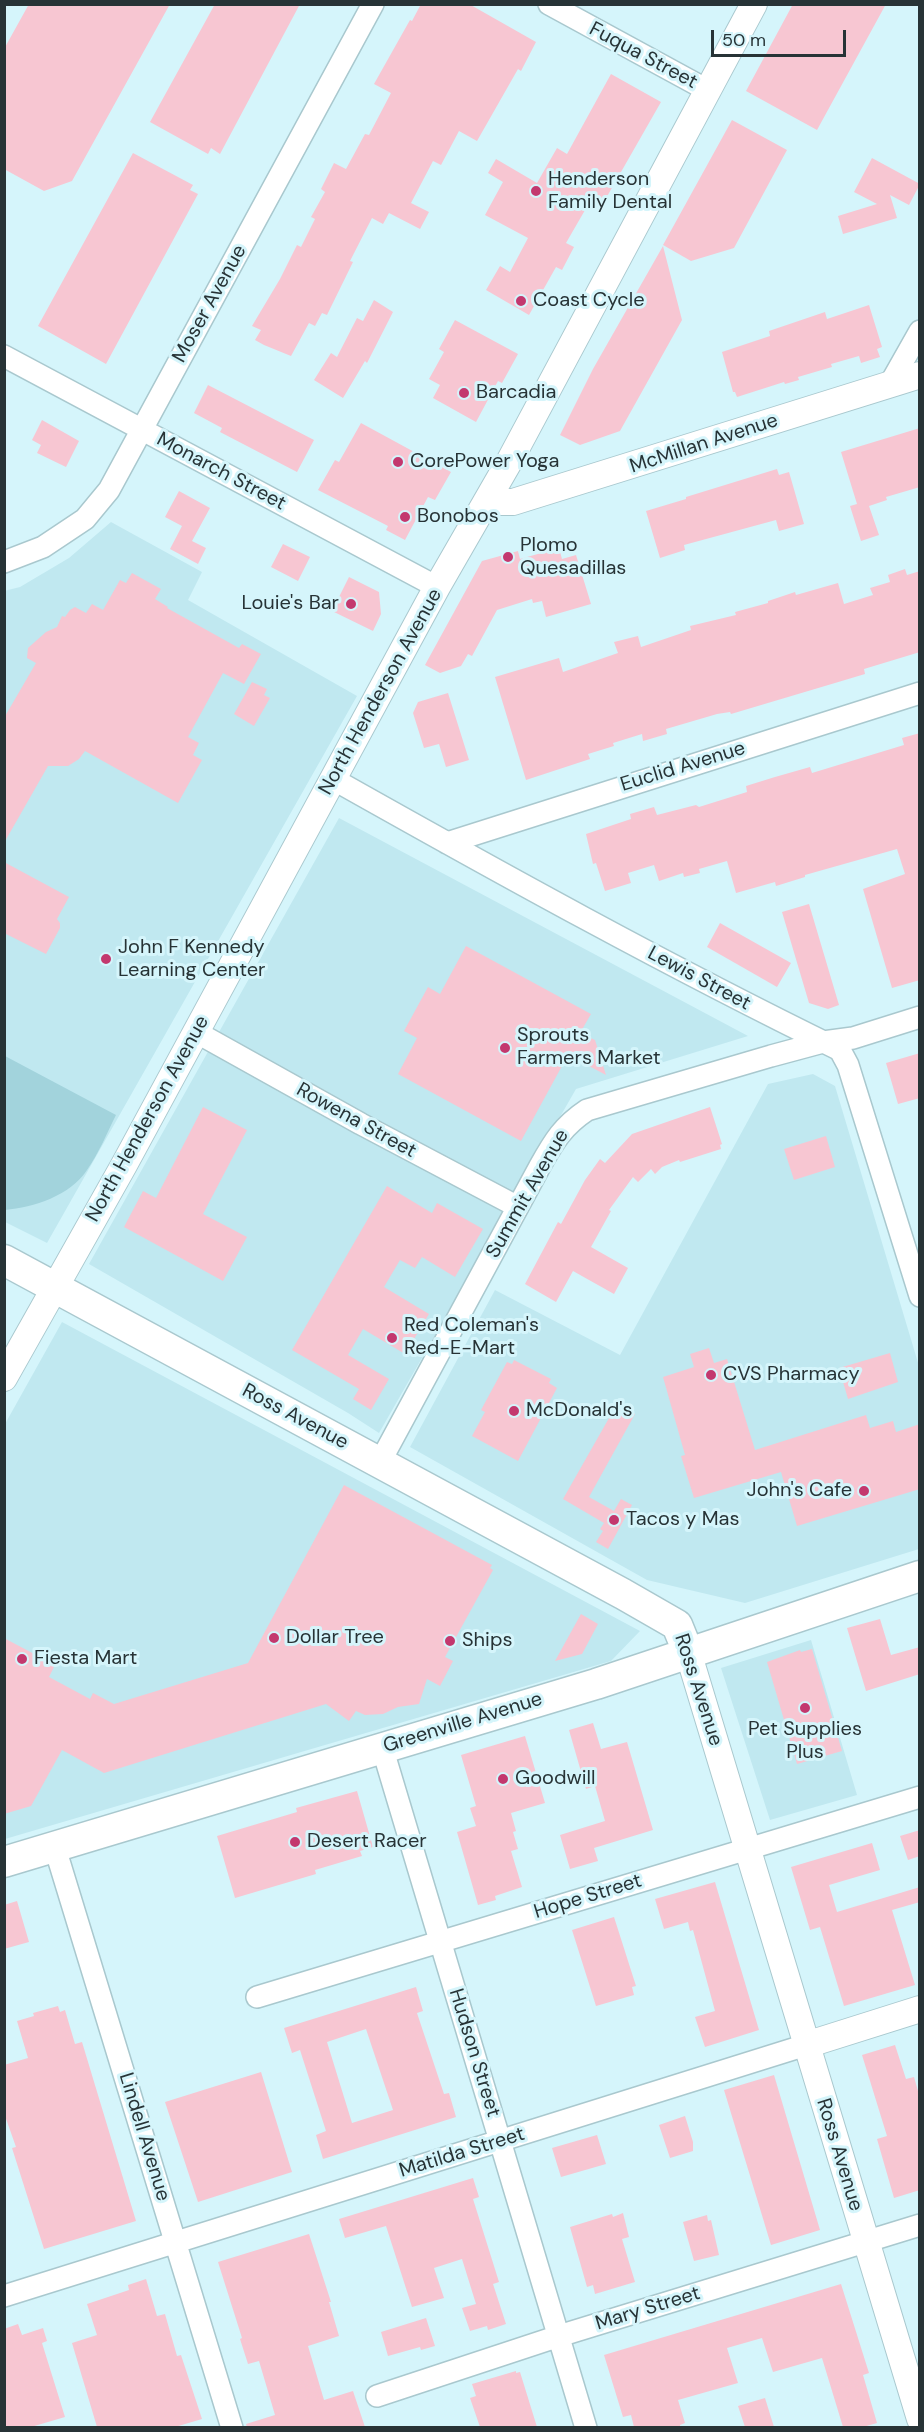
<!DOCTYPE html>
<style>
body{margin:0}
#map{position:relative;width:924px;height:2432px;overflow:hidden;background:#d5f5fb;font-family:"DM Sans",sans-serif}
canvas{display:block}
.frame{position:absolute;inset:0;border:6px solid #273336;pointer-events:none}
.scale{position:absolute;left:711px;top:30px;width:135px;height:27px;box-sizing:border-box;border:3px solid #273336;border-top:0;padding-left:8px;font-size:18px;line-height:21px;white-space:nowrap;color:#273336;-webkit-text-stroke:4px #d5f5fb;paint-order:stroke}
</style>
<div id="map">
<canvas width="924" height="2432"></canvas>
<div class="frame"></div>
<div class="scale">50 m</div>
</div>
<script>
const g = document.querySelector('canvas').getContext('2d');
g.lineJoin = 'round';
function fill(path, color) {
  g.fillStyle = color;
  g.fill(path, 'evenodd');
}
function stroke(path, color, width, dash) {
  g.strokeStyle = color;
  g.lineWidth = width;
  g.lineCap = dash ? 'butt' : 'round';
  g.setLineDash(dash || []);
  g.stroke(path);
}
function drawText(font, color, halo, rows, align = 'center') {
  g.font = font + ' "DM Sans",sans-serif';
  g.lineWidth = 6;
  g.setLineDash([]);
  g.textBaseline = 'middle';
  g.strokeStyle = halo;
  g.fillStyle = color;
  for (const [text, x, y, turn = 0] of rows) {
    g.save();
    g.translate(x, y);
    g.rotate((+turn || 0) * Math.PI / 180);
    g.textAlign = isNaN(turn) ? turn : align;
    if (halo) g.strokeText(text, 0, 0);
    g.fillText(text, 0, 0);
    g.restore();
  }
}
const built = new Path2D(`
 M111,522L202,572L188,600L357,696L47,1243L5,1222L4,591L20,587L69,558Z
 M339,818L748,1036L576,1089L379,1433L348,1413L89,1264Z
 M813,1074L835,1086L919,1366V1549L745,1603L647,1580L410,1447L495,1290L620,1355L768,1084Z
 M62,1322L640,1631L611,1661L5,1839V1424Z
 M811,1640L857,1795L770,1820L721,1668Z`);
const green = new Path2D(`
 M5,1056L116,1115C107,1133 99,1153 87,1170C70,1196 34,1207 5,1210Z`);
const building = new Path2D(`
 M29,4H170L72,181L44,191L4,169V49Z
 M215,4H300L220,154L211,148L208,154L150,122Z
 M421,4H469L536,42L521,71L518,69L477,141L459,131L441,165L433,161L411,203L429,212L420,229L389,213L383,224L372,218L350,261L353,262L327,315L322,313L315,326L309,323L291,356L264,345L255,340L261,330L252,326L280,279L297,245L301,247L315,219L311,217L325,192L321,189L334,163L346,169L365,134L369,135L391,93L374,84L410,20L412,21Z
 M793,4H886L817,130L746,91Z
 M611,74L661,102L605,200L599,197L596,201L592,198L566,243L574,247L562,270L556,267L529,315L486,290L500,266L510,272L528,238L485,215L503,182L488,173L496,159L537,183L557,148L567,154Z
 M732,120L787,150L734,248L691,261L663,245Z
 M133,153L193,185L190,190L198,194L106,364L38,326Z
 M872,158L920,184L909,205L890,195L897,218L843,234L838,216L877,204L854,192Z
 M663,246L682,320L620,431L580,445L560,435L593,369Z
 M374,300L393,312L367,363L365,361L343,398L314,380L331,353L337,357L357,318L363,321Z
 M869,305L882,347L877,349L880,357L861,363L859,356L831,364L832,367L798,377L799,380L785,384L784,382L737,397L735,392H733L722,352L770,336L769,331L825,312L827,319Z
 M455,320L518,354L502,383L498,381L476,422L433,398L440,385L429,379L444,352L439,349Z
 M208,385L314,440L297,472L220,432L222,428L194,413Z
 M42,420L79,441L66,467L37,453L41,445L32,440Z
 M361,423L451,472L435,500L428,497L405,540L386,530L388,526L318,490L335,460L339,462Z
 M920,428V487L886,497L887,500L869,506L879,535L861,541L850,506L857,504L841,452Z
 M777,469L779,475L789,472L804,524L779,531L776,520L684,545L685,550L660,558L646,511L686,499V497Z
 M179,491L210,508L192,541L206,548L198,564L170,549L182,526L165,517Z
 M283,544L310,557L298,581L271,567Z
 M559,548L562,559L576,555L591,604L546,617L542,601L533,603L532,599L497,610L472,656L468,654L461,666L440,673L425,665L482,561L518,551L520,559Z
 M905,569L907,575L920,571V652L864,669L865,674L835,683L731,714L730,712L717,714L666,729L667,734L643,741L642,734L613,743L614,746L588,754L590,759L526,780L495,677L559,658L563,672L618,653L614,642L638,636L641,647L691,630L690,626L736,615L735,612L768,603V601L795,592L796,595L838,583L844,604L873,595L870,588L890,582L888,575Z
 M132,573L161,589L155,599L168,607L167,608L239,648L242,644L261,654L244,684L223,673L188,737L199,743L193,755L202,760L178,803L85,751L79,759L68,766H48L4,843V718L36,663L27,658L28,648L46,632L57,627L62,616L65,617L70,610L75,607L86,613L92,604L103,610L120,580L126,583Z
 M349,577L379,592L381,614L373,631L332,611Z
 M252,682L267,689L264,695L270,698L254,726L234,714Z
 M448,693L469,760L446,767L439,744L424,748L413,713L418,702Z
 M920,733V980L892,988L863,889L905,874L897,849L805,875V877L776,886L775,882L736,893L727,861L699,869L700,873L684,877L683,873L659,881L654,865L628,873L631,883L605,891L596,863L593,864L586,834L631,819L630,814L654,807L657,815L696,805L699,807L747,792L746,786L775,777L810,767L812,773L904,745L902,738Z
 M4,862L69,897L57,919L60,923V928L46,954L4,933Z
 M809,904L839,1005L828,1009L809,1003L782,912Z
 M720,923L791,963L777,987L707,947Z
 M466,946L591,1014L580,1033L595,1040L606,1075L568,1055L521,1141L398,1074L417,1038L404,1031L428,987L440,994Z
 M920,1053V1098L898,1104L886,1063Z
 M203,1107L247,1130L203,1214L247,1237L223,1281L124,1227L143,1191L156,1198Z
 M710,1107L722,1144L720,1145L721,1149L680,1162L679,1160L662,1167L655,1174L651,1169L638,1182L633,1177L609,1210L611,1211L591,1247L628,1268L614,1294L573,1271L556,1302L525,1284L558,1222L561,1224L585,1180L600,1159L605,1163L632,1134Z
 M826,1136L835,1167L794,1180L784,1149Z
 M387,1186L432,1213L437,1203L483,1229L455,1277L422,1257L415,1268L400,1260L384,1287L429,1314L405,1354L363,1329L348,1355L389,1379L371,1410L353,1399L359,1389L292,1350Z
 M709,1348L714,1363L727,1359L755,1450L866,1415L870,1428L893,1421L896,1432L920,1424V1489L797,1526L781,1472L694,1498L681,1456L685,1455L663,1377L694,1367L690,1354Z
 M890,1353L898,1382L848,1399L839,1368Z
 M514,1360L551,1379L549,1383L557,1388L518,1461L472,1436L485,1412L481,1410L507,1362L512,1364Z
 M617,1404L635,1414L589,1497L614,1511L621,1499L632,1505L608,1549L596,1542L603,1531L600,1529L604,1523L563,1499Z
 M344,1485L492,1565L490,1568L493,1570L445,1657L453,1661L440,1686L427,1679L419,1704L398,1707L383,1714L365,1715L356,1711L349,1721L326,1704L104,1773L62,1750L31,1806L4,1814V1638L55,1665L49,1677L90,1699L93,1693L114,1704L248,1663Z
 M581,1614L598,1624L582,1654L555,1661Z
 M880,1619L891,1655L920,1647V1674L866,1691L847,1628Z
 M812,1649L842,1751L797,1764L767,1662L800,1650L801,1652Z
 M593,1723L601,1749L627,1742L653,1830L594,1848L598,1861L570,1869L560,1835L605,1821L595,1786L586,1789L569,1730Z
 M525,1736L545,1803L511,1813L516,1831L513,1832L518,1849L511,1851L522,1887L495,1896L496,1900L478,1905L457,1832L476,1826L470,1808L476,1806L461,1755Z
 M357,1791L373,1847L360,1851L362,1856L315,1870L316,1874L235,1898L217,1836L297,1812L296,1808Z
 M920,1830V1856L908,1860L900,1836Z
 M872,1843L880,1870L829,1885L837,1912L920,1887V1902L892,1910L915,1985L844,2006L820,1927L810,1930L791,1867Z
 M715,1882L759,2030L705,2047L695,2017L715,2011L693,1930L690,1931L688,1922L664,1929L655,1899Z
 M17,1901L29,1942L4,1949V1905Z
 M614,1917L636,1986L632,1987L634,1995L596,2006L572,1930Z
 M416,1987L423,2011L417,2013L444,2094L449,2093L456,2117L323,2159L316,2135L326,2131L300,2050L292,2053L284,2028ZM366,2029L393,2110L352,2123L327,2042Z
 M58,2006L60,2012L65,2010L75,2044L82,2042L136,2221L44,2249L12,2148L16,2147L4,2113V2065L28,2058L17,2021L34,2016L33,2013Z
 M895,2045L906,2079L914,2077L920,2098V2190L894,2198L877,2139L887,2136L862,2055Z
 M261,2072L292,2172L198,2202L165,2102Z
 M774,2075L820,2230L771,2245L724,2090Z
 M685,2116L693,2142V2151L670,2158L659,2125Z
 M597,2135L606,2164L561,2177L552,2148Z
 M473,2178L479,2197L473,2199L499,2282L493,2284L506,2324L488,2330L487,2326L470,2331L462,2308L476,2304L462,2259L434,2268L444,2298L412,2307L386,2226L345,2238L339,2219Z
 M623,2213L629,2237L622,2239L635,2282L595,2294L593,2285L587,2287L570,2227L612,2214L613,2217Z
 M707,2215L708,2221L711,2220L719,2255L694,2261L683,2222Z
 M309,2234L331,2302H329L339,2336L308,2346L324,2400L353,2391L365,2427H247L246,2424L275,2415L259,2361L248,2364L240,2339L242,2338L218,2262Z
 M146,2279L157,2316L165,2314L177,2356L181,2355L202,2419L175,2427H97L72,2343L97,2335L87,2304L129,2290L128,2285Z
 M841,2284L869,2373L863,2375L877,2423L863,2427H843L822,2358L773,2372L762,2338L727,2348L738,2383L678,2400L685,2423L680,2425V2427H634L631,2415L623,2417L604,2355Z
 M426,2318L435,2346L421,2350L420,2347L388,2356L381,2332Z
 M18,2324L22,2335L43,2328L47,2341L42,2343L65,2417L31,2427H4V2329Z
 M516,2371V2373L520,2372L537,2427H480L470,2398L476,2396L472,2384Z
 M765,2398L774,2427H745L738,2406Z`);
const minor = new Path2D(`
 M549,4L707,90
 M4,356L437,587
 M890,384L920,331
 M4,562L43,547L85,519L109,490L373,4
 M333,779C500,873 668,966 840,1050L848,1065L920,1296
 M447,843L920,693
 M196,1032L361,1124L518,1207
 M380,1462L540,1166C554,1141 563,1126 587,1110L771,1056L823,1042L853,1038L920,1017
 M382,1747L586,2428
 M55,1848L232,2428
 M257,1997L920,1797
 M4,2296L806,2045
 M377,2396L559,2336L920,2225`);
const tertiary = new Path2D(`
 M486,502H513L920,375
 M4,1378L124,1165L437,587L509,462L754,4
 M688,1652L920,2419
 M806,2045L920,2009`);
const secondary = new Path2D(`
 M4,1260L623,1594L677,1625L688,1652
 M4,1862L596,1684L920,1576`);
const markers = [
 [536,191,6,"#c3386e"],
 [521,301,6,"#c3386e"],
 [464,393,6,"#c3386e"],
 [398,462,6,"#c3386e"],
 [405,517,6,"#c3386e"],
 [508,557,6,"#c3386e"],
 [351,604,6,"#c3386e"],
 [106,959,6,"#c3386e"],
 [505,1048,6,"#c3386e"],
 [392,1338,6,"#c3386e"],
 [711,1375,6,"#c3386e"],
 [514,1411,6,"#c3386e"],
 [864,1491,6,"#c3386e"],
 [614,1520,6,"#c3386e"],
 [274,1638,6,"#c3386e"],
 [450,1641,6,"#c3386e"],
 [22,1659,6,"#c3386e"],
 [805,1708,6,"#c3386e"],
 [503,1779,6,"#c3386e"],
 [295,1842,6,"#c3386e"]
];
const streetNames = [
 ["Fuqua Street",643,56,28],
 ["Moser Avenue",210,304,-61],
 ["McMillan Avenue",704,444,-18],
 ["Monarch Street",221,472,28],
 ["North Henderson Avenue",381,692,-61],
 ["Euclid Avenue",683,767,-17],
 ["Lewis Street",699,979,28],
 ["North Henderson Avenue",148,1119,-61],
 ["Rowena Street",356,1121,29],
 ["Summit Avenue",528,1194,-60],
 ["Ross Avenue",295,1417,28],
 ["Ross Avenue",698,1690,72],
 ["Greenville Avenue",463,1723,-17],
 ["Hope Street",588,1897,-17],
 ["Hudson Street",474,2053,73],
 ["Lindell Avenue",144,2137,73],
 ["Matilda Street",462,2153,-17],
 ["Ross Avenue",839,2155,73],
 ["Mary Street",648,2309,-17]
];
const poiNames = [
 ["Henderson",548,180],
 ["Family Dental",548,203],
 ["Coast Cycle",533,301],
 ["Barcadia",476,393],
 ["CorePower Yoga",410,462],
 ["Bonobos",417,517],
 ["Plomo",520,546],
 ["Quesadillas",520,569],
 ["Louie's Bar",339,604,"right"],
 ["John F Kennedy",118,948],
 ["Learning Center",118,971],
 ["Sprouts",517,1036],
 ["Farmers Market",517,1059],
 ["Red Coleman's",404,1326],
 ["Red-E-Mart",404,1349],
 ["CVS Pharmacy",723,1375],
 ["McDonald's",526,1411],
 ["John's Cafe",852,1491,"right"],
 ["Tacos y Mas",626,1520],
 ["Dollar Tree",286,1638],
 ["Ships",462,1641],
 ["Fiesta Mart",34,1659],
 ["Pet Supplies",805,1730,"center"],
 ["Plus",805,1753,"center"],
 ["Goodwill",515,1779],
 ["Desert Racer",307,1842]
];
fill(built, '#c0e8f0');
fill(green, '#a2d3dc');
fill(building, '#f7c6d2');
stroke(minor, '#a9c8ce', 24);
stroke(tertiary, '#a9c8ce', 28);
stroke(secondary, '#a9c8ce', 33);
stroke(minor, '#fff', 21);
stroke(tertiary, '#fff', 26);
stroke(secondary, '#fff', 30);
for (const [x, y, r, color] of markers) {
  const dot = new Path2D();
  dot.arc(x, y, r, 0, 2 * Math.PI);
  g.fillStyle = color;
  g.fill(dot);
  stroke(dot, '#d5f5fb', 2);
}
drawText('20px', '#273336', '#d5f5fb', streetNames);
drawText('20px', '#273336', '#d5f5fb', poiNames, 'left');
</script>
